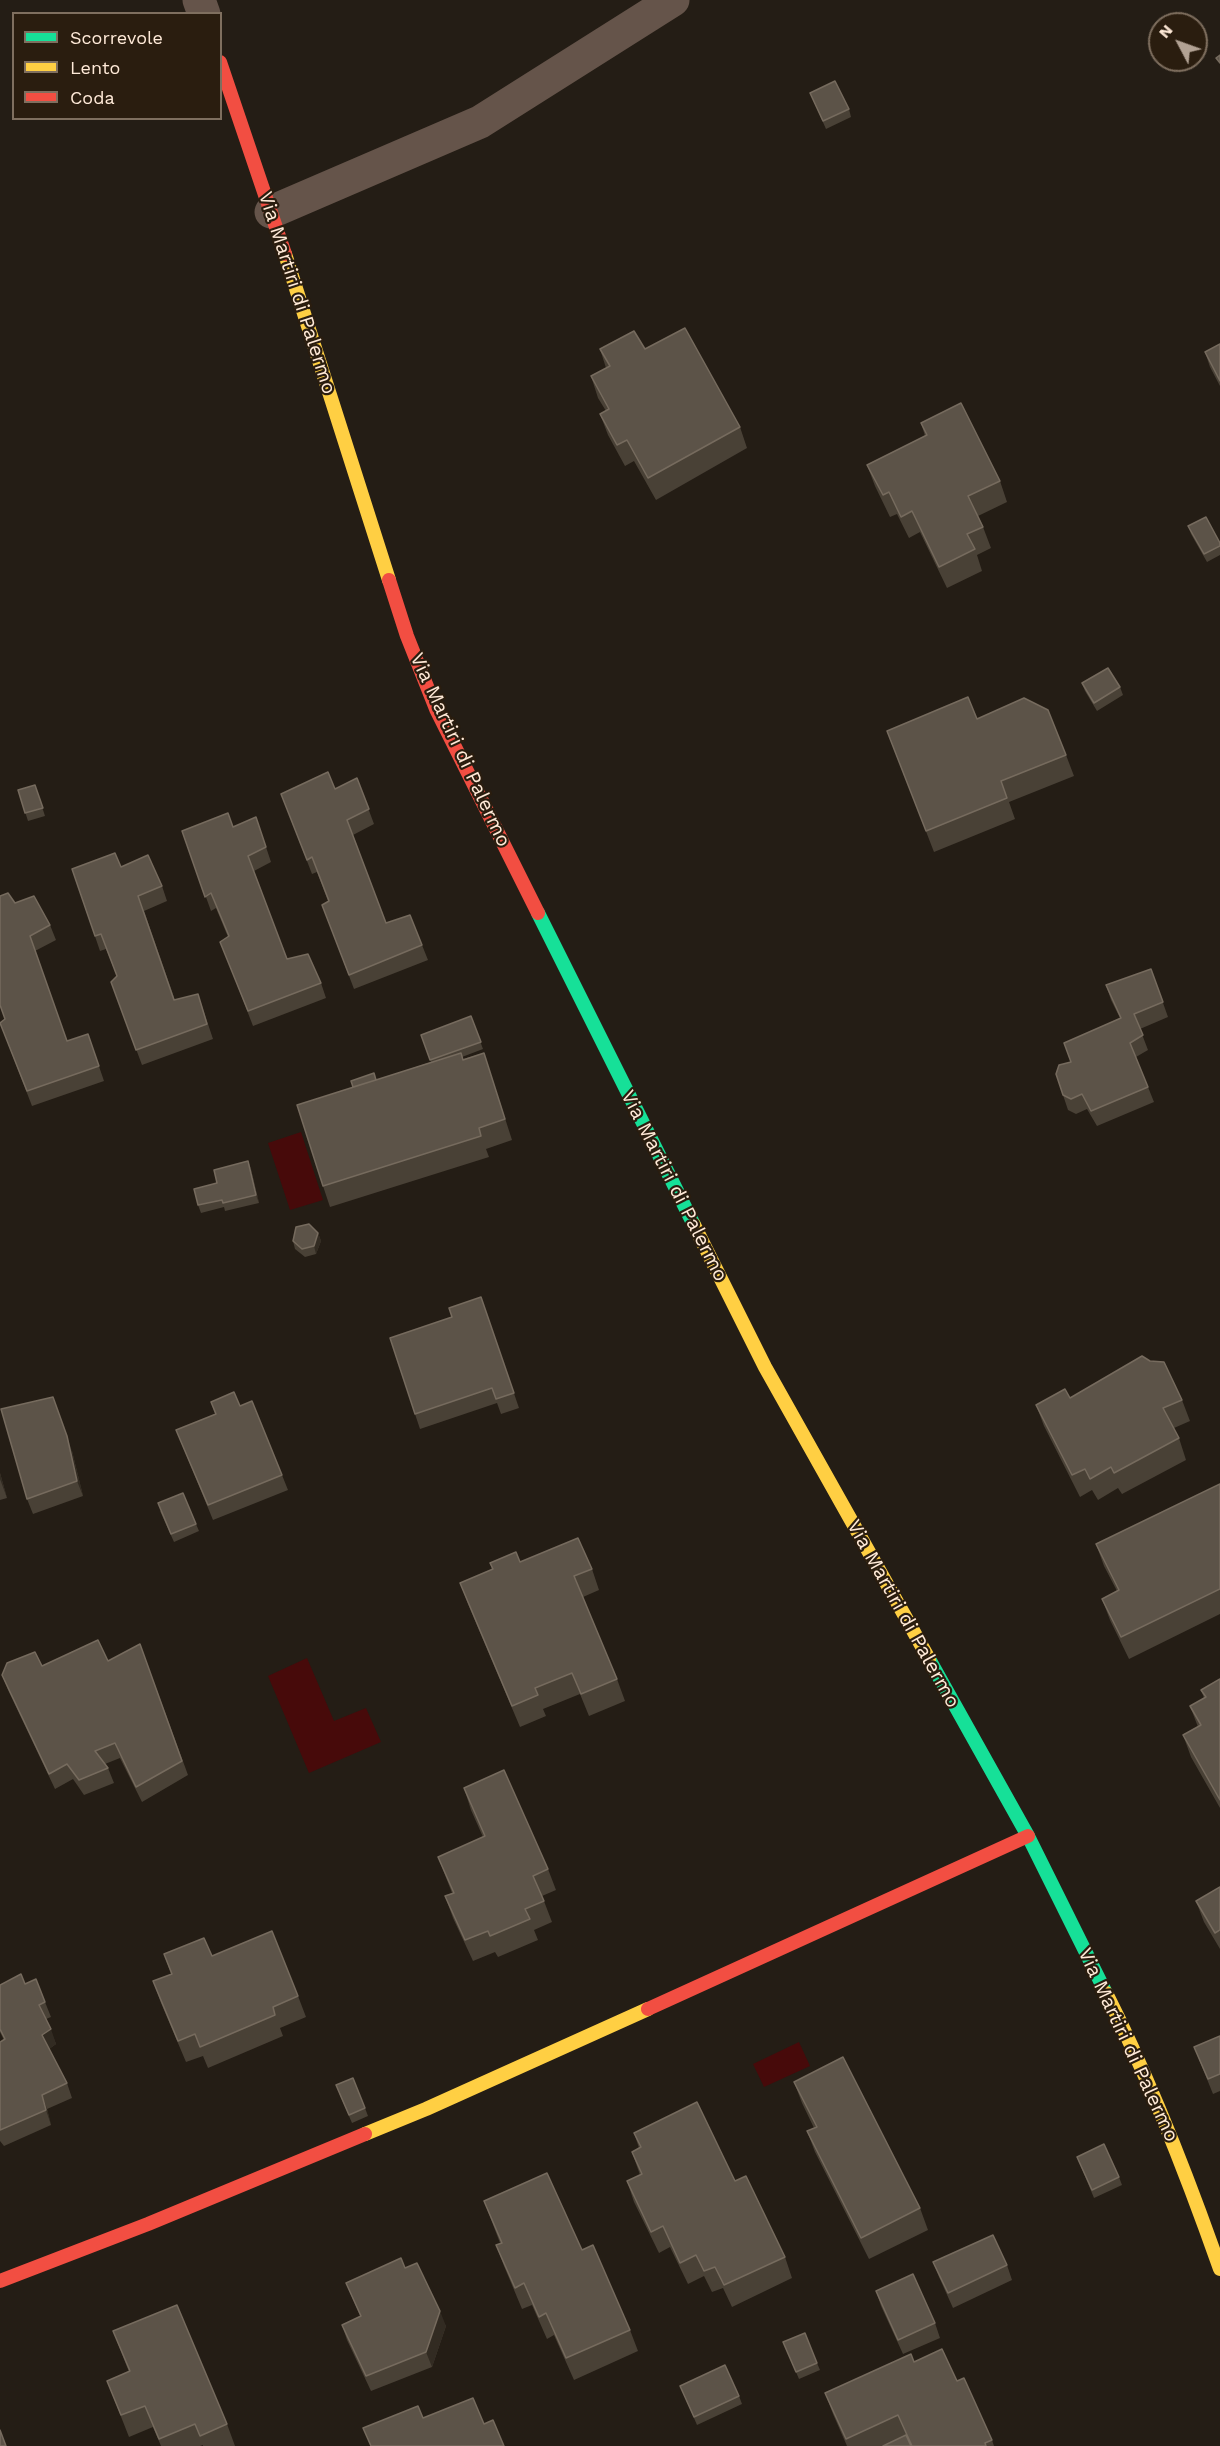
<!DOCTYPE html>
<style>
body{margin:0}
#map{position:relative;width:1220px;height:2446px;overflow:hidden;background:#241d15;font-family:"Work Sans",sans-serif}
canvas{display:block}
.legend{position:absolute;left:12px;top:12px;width:210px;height:108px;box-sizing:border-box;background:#2a1d0f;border:2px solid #7f6f5f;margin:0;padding:8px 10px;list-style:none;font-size:18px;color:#ffead8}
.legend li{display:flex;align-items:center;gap:12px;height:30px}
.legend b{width:30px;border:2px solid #7f6f5f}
.north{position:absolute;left:1148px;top:12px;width:60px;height:60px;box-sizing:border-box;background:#2a1d0f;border:2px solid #7f6f5f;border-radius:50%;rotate:311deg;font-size:16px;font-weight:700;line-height:24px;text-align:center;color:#ffead8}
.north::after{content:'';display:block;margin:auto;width:21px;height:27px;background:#b2a294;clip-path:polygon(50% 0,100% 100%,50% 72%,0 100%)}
</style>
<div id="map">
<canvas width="1220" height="2446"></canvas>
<ul class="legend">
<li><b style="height:8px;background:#16e098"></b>Scorrevole</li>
<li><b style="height:8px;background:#ffcf43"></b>Lento</li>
<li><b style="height:8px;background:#f24e42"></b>Coda</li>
</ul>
<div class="north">N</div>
</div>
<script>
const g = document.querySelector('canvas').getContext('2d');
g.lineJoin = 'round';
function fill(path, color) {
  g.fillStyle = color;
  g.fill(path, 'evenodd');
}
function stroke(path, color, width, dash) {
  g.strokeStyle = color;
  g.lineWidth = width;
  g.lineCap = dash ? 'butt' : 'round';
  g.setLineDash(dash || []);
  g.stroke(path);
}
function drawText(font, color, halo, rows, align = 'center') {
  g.font = font + ' "Work Sans",sans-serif';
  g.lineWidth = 4.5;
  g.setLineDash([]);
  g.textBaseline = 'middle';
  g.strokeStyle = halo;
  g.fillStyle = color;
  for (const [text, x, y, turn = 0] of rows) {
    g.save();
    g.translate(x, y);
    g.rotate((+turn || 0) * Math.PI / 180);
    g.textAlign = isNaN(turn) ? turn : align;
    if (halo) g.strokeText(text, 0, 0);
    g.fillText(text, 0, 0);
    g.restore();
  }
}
const water = new Path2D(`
 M301,1132L323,1200L290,1210L268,1143Z
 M307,1658L334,1721L366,1708L381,1742L309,1773L268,1676Z
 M799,2042L810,2066L764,2087L753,2064Z`);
const street = new Path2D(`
 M199,0L204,14
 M271,212L480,122L673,0`);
const fast = new Path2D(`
 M538,913L694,1225
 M929,1659L1028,1836L1106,1993`);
const slow = new Path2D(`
 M285,254L389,580
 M694,1225L765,1367L929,1659
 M1106,1993C1151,2082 1187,2175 1220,2269
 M365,2134L426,2109L648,2009`);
const jam = new Path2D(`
 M220,62L285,254
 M389,580L407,636L436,709L538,913
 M648,2009L1028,1836
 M0,2281L148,2224L365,2134`);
const wall = new Path2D(`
 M810,93L849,109L851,117L826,129Z
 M1220,344V386L1210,367L1205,352Z
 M600,349H645L740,427L747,448L656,500L634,461L625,466L608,435L600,414L606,411L598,398L591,376L606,368Z
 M921,423L1000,481L1007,502L978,516L983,527L991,548L977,555L982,571L947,588L920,532L909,538L897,514L890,517L875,486L867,465L925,436Z
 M1188,526L1220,543V555L1207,562L1191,534Z
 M1082,683L1120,687L1123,695L1097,711L1085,691Z
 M977,719L1066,755L1074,776L1009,802L1015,819L934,852L887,731Z
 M357,778L374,824L353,835L386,923L422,945L428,960L354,989L322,905L328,901L317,872L312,874L281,794L335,789Z
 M35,785L45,816L28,821L18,790Z
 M256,817L271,862L254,871L287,959L321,983L326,998L253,1026L226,956L228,937L216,908L211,911L182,831L233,827Z
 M121,867L162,886L167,901L144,911L175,1000L198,994L213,1039L142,1065L111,982L117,976L106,949L100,951L72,869Z
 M15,903L50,925L56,940L35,951L67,1041L88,1034L104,1081L32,1106L0,1023L5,1019Z
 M1151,969L1168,1017L1140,1029L1148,1050L1136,1057L1154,1102L1097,1126L1087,1109L1076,1114L1068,1110L1056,1074L1071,1062L1064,1043L1120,1018L1111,1000L1106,985Z
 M471,1016L483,1049L462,1057L463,1059L484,1053L512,1140L486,1149L489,1157L330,1207L323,1186L376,1080L431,1062L421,1035Z
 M248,1161L251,1169L259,1203L225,1211L224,1207L201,1213L198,1205L217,1183Z
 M318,1233L321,1241L316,1254L305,1257L295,1249L293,1241Z
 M481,1297L519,1408L501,1414L497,1403L420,1429L415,1414L452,1317Z
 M1070,1398L1182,1400L1190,1421L1174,1428L1179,1438L1186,1460L1122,1494L1118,1488L1098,1500L1092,1490L1080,1497L1044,1426L1036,1405Z
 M211,1402L240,1406L282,1475L288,1490L213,1520L176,1430L215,1414Z
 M72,1451L83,1496L33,1514L27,1499Z
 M0,1473L7,1498L0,1500Z
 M1220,1484V1614L1129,1659L1110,1620L1102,1599L1117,1591L1104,1566L1096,1544Z
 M160,1511L196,1524L199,1531L174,1542Z
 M520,1562L592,1569L599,1590L583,1597L617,1679L625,1701L589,1716L580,1694L543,1709L546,1716L520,1727L468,1604L460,1583L492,1570L490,1563Z
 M140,1644L188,1775L142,1802L120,1758L105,1764L108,1768L114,1783L84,1795L73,1779L55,1789L8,1690L2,1675L42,1666L108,1661Z
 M1220,1679V1808L1191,1757L1183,1735L1198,1727L1190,1706L1204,1698L1201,1690Z
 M464,1788L548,1869L556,1890L542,1896L552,1922L534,1930L538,1940L498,1957L495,1952L473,1961L453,1918L445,1896L452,1893L438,1857L483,1837L471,1810Z
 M1220,1887V1949L1204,1922L1196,1901Z
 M164,1954L212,1956L298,1996L306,2017L280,2028L283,2036L208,2068L203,2056L186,2062L161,2003L153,1981L171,1974Z
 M25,1984L45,2002L51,2017L46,2019L56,2044L49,2049L67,2083L72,2098L47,2109L51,2125L4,2146L0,2141V2042L4,2040L0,2032V1985Z
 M1220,2036V2091L1213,2094L1194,2047Z
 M794,2082L920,2208L928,2230L869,2259L815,2152L807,2131L814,2128L802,2103Z
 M339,2093L365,2108L368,2116L352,2123Z
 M634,2133L735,2181L785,2257L792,2278L732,2307L723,2288L712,2292L704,2276L688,2284L670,2247L659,2253L634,2202L627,2181L640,2175L632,2152L639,2148Z
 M1077,2157L1119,2177L1122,2185L1094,2198Z
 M484,2201L582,2250L630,2330L638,2351L574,2380L554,2335L547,2339L532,2305L522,2309L504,2266L496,2245L500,2243Z
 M933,2262L1007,2265L1012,2280L953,2308L939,2277Z
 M405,2268L446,2326L432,2367L371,2391L347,2340L342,2325L360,2316L346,2283Z
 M876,2291L935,2323L940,2338L903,2354L881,2306Z
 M113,2331L227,2424L235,2446H203V2445L200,2446H161L153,2427L129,2437L107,2381L129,2372Z
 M783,2342L817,2363L820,2370L799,2379Z
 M914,2362L957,2381L992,2440L994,2446H847L833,2414L825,2393Z
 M680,2386L739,2396L742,2404L697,2425Z`);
const shadedWall = new Path2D(`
 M248,1161L251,1169L259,1203L256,1195Z
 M318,1233L321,1241L316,1254L314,1246Z
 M53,1397L72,1451L83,1496L77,1481Z
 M0,1473L7,1498L0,1479Z
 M51,2029L56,2044L48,2050L42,2035Z
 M42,2095L47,2109L51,2125L46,2110Z
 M440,2311L446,2326L432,2367L426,2352Z`);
const building = new Path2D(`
 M1220,55V63L1216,58Z
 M835,81L849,109L823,121L810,93Z
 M685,328L740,427L648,478L627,440L617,445L600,414L609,409L591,376L610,366L600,349L634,331L645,349Z
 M1220,344V381L1205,352Z
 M961,403L1000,481L968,496L983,527L967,534L975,549L939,567L912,511L901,517L889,492L883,495L867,465L927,435L921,423Z
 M1206,517L1220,543V546L1204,554L1188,526Z
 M1108,668L1120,687L1094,703L1082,683Z
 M968,697L977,719L1024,698L1048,710L1066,755L1001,781L1007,798L926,831L887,731Z
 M328,772L335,789L357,778L369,809L347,820L386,923L410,915L422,945L349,975L322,905L329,901L312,857L307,860L281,794Z
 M35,785L43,808L25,813L18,790Z
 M228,813L233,827L256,817L266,847L248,856L287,959L308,954L321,983L248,1011L220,942L229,936L211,893L205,897L182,831Z
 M115,853L121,867L148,855L162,886L138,896L174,1000L198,994L207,1024L136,1050L111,982L117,976L101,934L95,936L72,869Z
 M8,893L15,903L34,896L50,925L30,936L67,1041L88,1034L99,1066L27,1091L0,1023L5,1019L0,1005V896Z
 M1151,969L1163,1002L1134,1014L1143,1035L1130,1043L1148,1087L1091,1111L1082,1094L1071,1099L1063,1095L1056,1074L1059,1065L1071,1062L1064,1043L1121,1018L1106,985Z
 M471,1016L481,1042L430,1060L421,1035Z
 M461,1053L463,1060L484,1053L505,1119L479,1128L481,1136L323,1186L297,1105Z
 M374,1073L376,1080L353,1087L351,1081Z
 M248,1161L256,1195L223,1203L222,1200L198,1205L194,1189L217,1183L214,1170Z
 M309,1224L318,1233L314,1246L302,1249L293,1241L296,1227Z
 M481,1297L514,1393L496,1399L492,1388L415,1414L390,1338L452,1317L449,1308Z
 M1142,1356L1150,1361L1164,1362L1182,1400L1163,1408L1179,1438L1114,1473L1111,1467L1090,1479L1085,1469L1072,1475L1036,1405L1065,1389L1070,1398Z
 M234,1392L240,1406L252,1401L282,1475L208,1505L176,1430L216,1414L211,1402Z
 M53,1397L67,1436L77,1481L27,1499L1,1409Z
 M1220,1484V1589L1121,1637L1102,1599L1119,1590L1096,1544Z
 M183,1493L196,1524L171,1534L158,1503Z
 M578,1538L592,1569L574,1576L617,1679L581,1694L572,1673L535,1688L538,1695L512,1706L460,1583L493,1569L490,1563L516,1552L520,1562Z
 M98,1640L108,1661L140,1644L182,1761L136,1787L115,1743L95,1751L108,1768L79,1780L67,1764L49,1774L2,1675L7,1663L35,1652L42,1666Z
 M1220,1679V1800L1183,1735L1201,1725L1190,1706L1206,1697L1201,1690Z
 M504,1770L548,1869L533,1876L544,1901L525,1909L530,1919L490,1936L488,1931L465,1940L445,1896L454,1893L438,1857L485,1836L464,1788Z
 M1220,1887V1930L1215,1933L1196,1901Z
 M272,1931L298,1996L273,2007L275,2015L200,2047L195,2034L178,2041L153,1981L172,1974L164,1954L204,1938L212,1956Z
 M21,1974L25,1984L36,1979L45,2002L39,2005L51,2029L42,2035L67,2083L42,2095L46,2110L0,2130V2042L5,2039L0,2029V1985Z
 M1220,2036V2074L1208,2079L1194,2047Z
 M843,2057L920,2208L861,2238L807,2131L817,2127L794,2082Z
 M353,2078L365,2108L349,2115L336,2085Z
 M697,2102L735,2181L746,2176L785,2257L724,2285L715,2267L704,2271L696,2255L680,2263L663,2226L651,2232L627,2181L642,2174L632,2152L641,2147L634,2133Z
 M1104,2144L1119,2177L1092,2190L1077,2157Z
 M547,2173L582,2250L593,2245L630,2330L566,2358L546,2313L539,2317L524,2283L515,2288L496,2245L502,2243L484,2201Z
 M993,2235L1007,2265L948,2293L933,2262Z
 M401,2258L405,2268L417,2263L440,2311L426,2352L366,2376L342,2325L361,2316L346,2283Z
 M913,2274L935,2323L898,2340L876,2291Z
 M177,2305L227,2424L200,2436L195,2424L159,2439L145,2406L121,2415L107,2381L130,2371L113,2331Z
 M805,2333L817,2363L796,2372L783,2342Z
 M942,2349L957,2381L964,2378L992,2440L985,2443L986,2446H912L898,2415L846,2439L825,2393L911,2354L914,2362Z
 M725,2365L739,2396L694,2417L680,2386Z
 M473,2398L484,2424L493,2420L504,2446H371L363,2428L418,2406L423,2418Z
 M0,2430L6,2446H0Z
 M906,2435L911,2446H883Z`);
const streetNames = [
 ["Via Martiri di Palermo",297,293,72],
 ["Via Martiri di Palermo",460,750,65],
 ["Via Martiri di Palermo",674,1186,63],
 ["Via Martiri di Palermo",903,1614,61],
 ["Via Martiri di Palermo",1128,2045,65]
];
fill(water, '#470a0a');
stroke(street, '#65544a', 33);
stroke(fast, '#16e098', 14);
stroke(slow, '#ffcf43', 14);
stroke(jam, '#f24e42', 14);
fill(wall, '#494136');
fill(shadedWall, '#322b22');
fill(building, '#5c5348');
stroke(building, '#766b5e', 1.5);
drawText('20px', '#ffead8', '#2a1d0f', streetNames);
</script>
